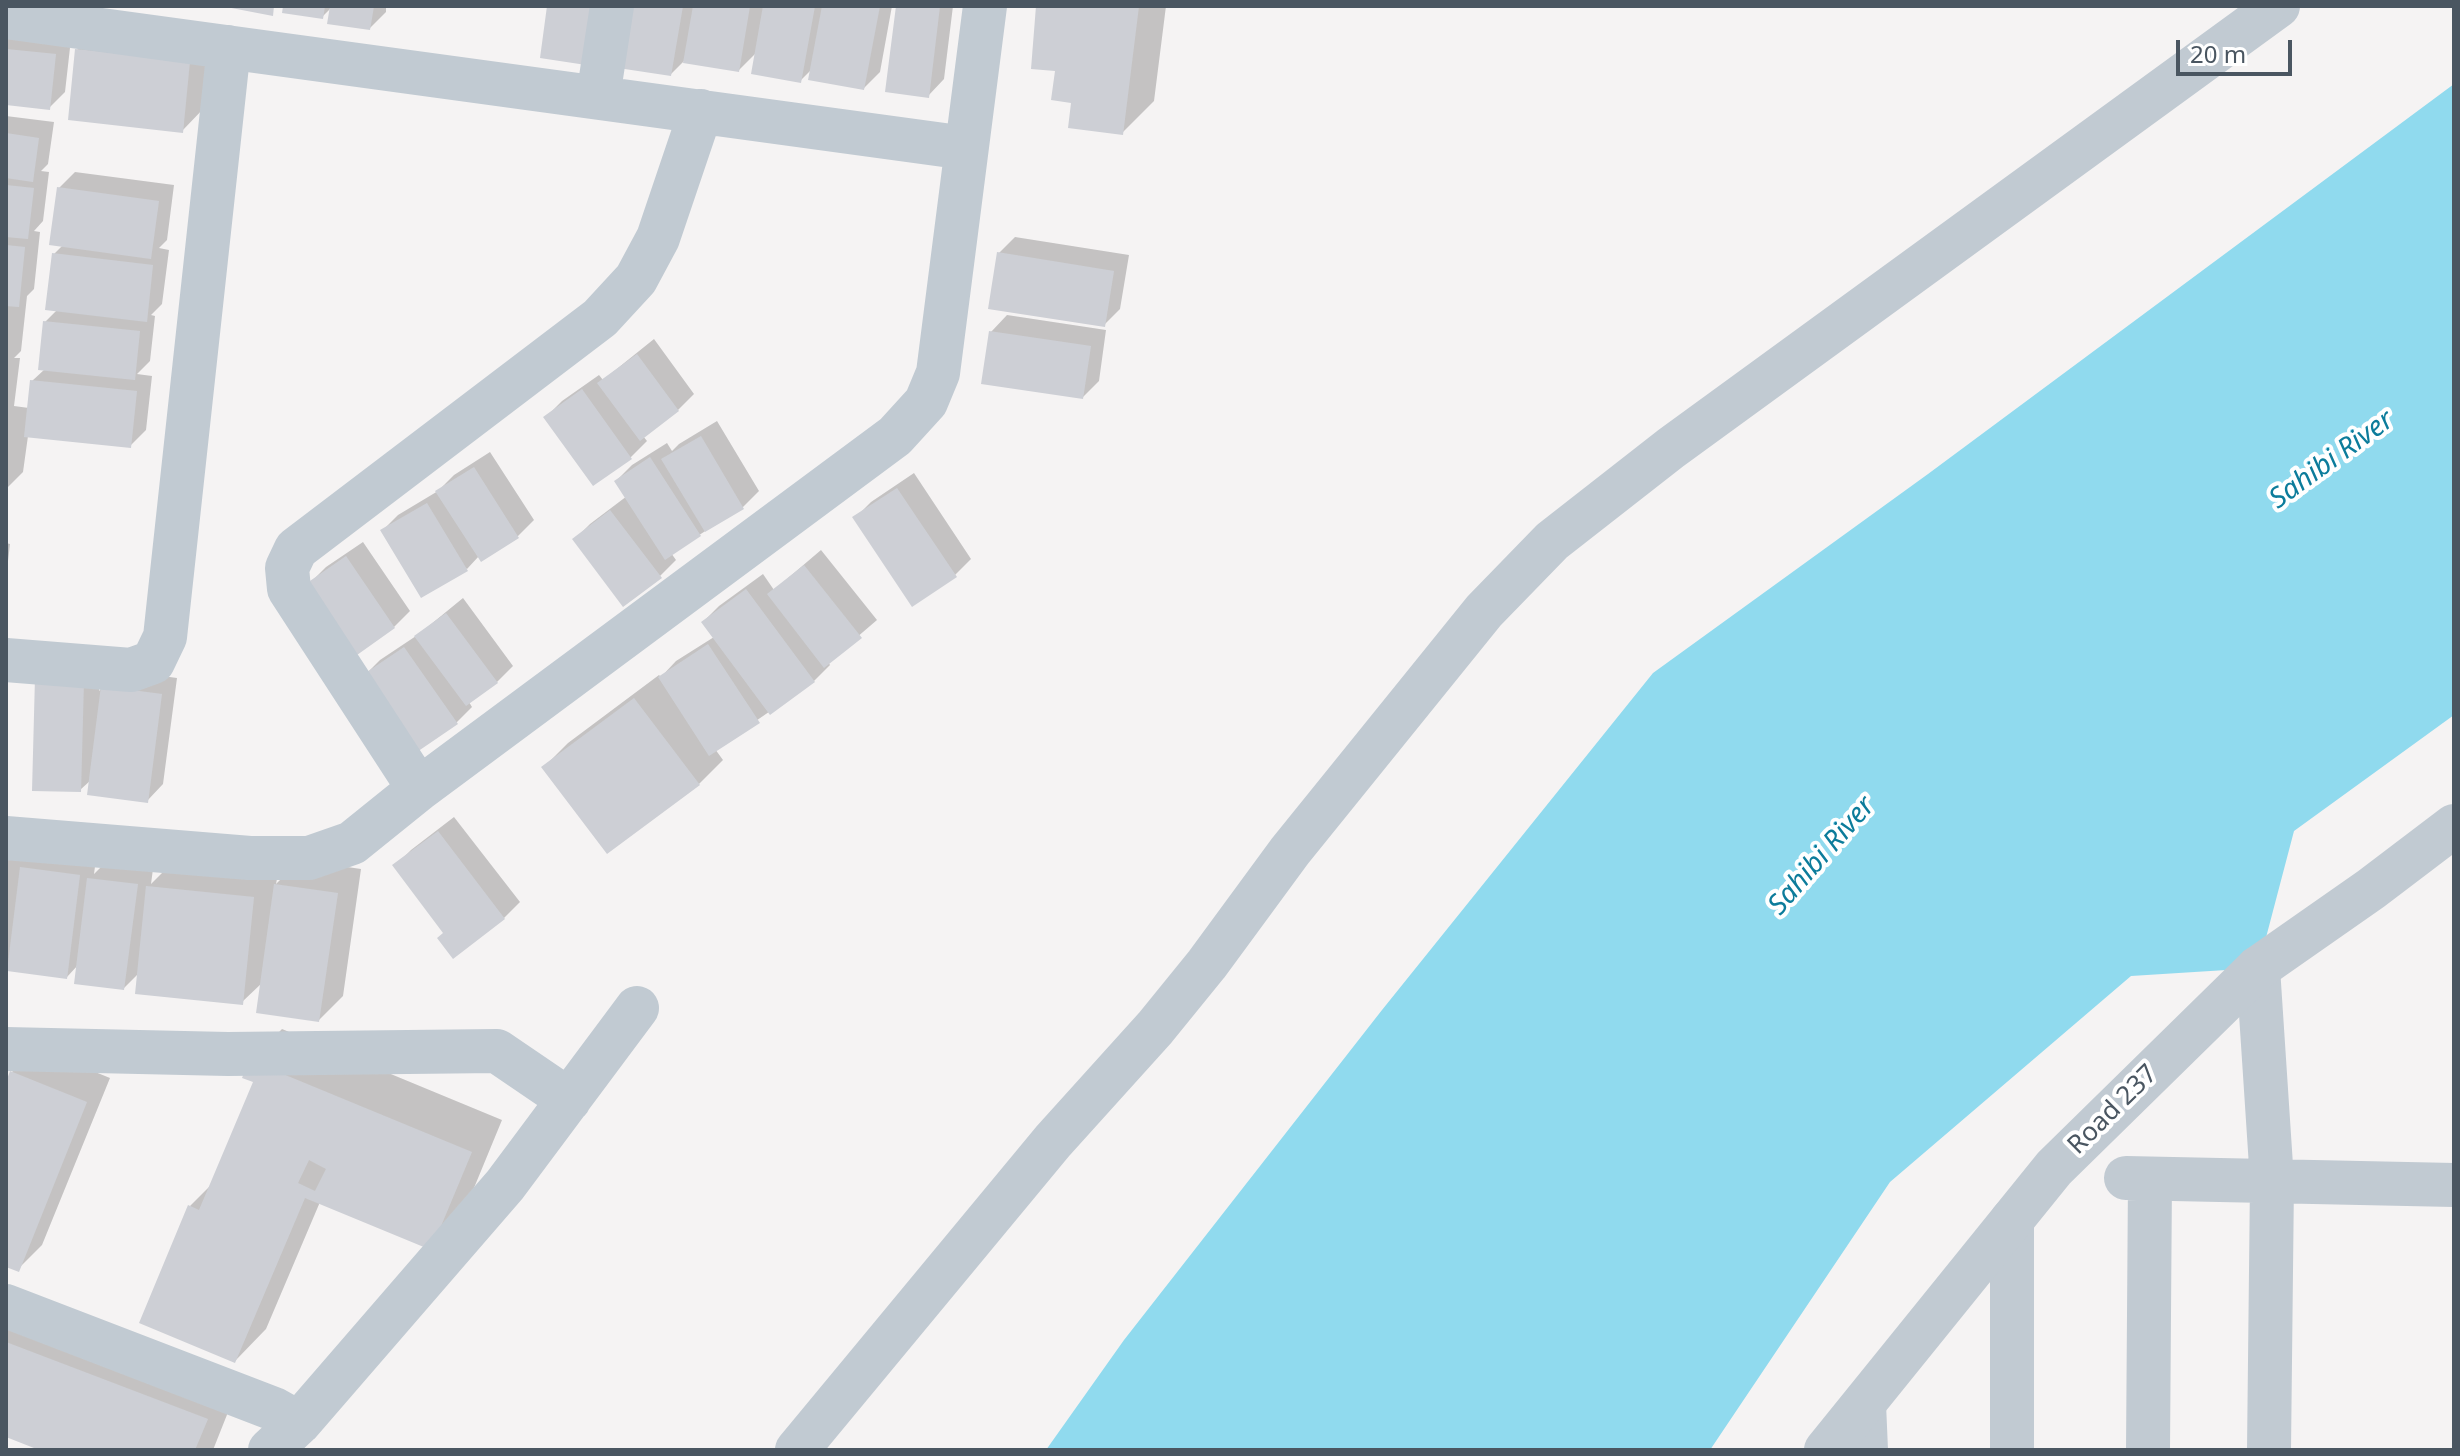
<!DOCTYPE html>
<style>
body{margin:0}
#map{position:relative;width:2460px;height:1456px;overflow:hidden;background:#f5f3f3;font-family:"Noto Sans",sans-serif}
canvas{display:block}
.frame{position:absolute;inset:0;border:8px solid #4a5661;pointer-events:none}
.scale{position:absolute;left:2176px;top:40px;width:116px;height:36px;box-sizing:border-box;border:4px solid #4a5661;border-top:0;padding-left:10px;font-size:24px;line-height:28px;white-space:nowrap;color:#4a5661;-webkit-text-stroke:6px #fff;paint-order:stroke}
</style>
<div id="map">
<canvas width="2460" height="1456"></canvas>
<div class="frame"></div>
<div class="scale">20 m</div>
</div>
<script>
const g = document.querySelector('canvas').getContext('2d');
g.lineJoin = 'round';
function fill(path, color) {
  g.fillStyle = color;
  g.fill(path, 'evenodd');
}
function stroke(path, color, width, dash) {
  g.strokeStyle = color;
  g.lineWidth = width;
  g.lineCap = dash ? 'butt' : 'round';
  g.setLineDash(dash || []);
  g.stroke(path);
}
function drawText(font, color, halo, rows, align = 'center') {
  g.font = font + ' "Noto Sans",sans-serif';
  g.lineWidth = 8;
  g.setLineDash([]);
  g.textBaseline = 'middle';
  g.strokeStyle = halo;
  g.fillStyle = color;
  for (const [text, x, y, turn = 0] of rows) {
    g.save();
    g.translate(x, y);
    g.rotate((+turn || 0) * Math.PI / 180);
    g.textAlign = isNaN(turn) ? turn : align;
    if (halo) g.strokeText(text, 0, 0);
    g.fillText(text, 0, 0);
    g.restore();
  }
}
const water = new Path2D(`
 M2454,84V715L2294,831L2258,968L2131,976L1890,1182L1710,1450H1046L1124,1340L1382,1010L1653,673L1928,474Z`);
const shadow = new Path2D(`
 M285,6H386V12L370,28L332,7L322,17Z
 M630,6H892L880,72L864,88L812,69L800,81L757,52L739,70L684,61L671,74Z
 M898,6H953L944,79L928,96Z
 M1038,6H1166L1154,101L1123,132L1074,101L1057,69Z
 M101,26L213,38L206,106L182,131L77,50Z
 M6,31L71,39L65,92L49,108L6,103Z
 M6,116L54,122L48,164L41,171L49,172L43,221L34,231L40,232L34,289L27,296L21,351L14,358H20L14,406L29,408L32,381L45,369V322L58,309L54,254L63,245L59,188L75,172L174,185L167,240L159,248L169,250L162,304L151,315L155,316L150,361L137,374L152,376L146,430L130,446L28,436L23,472L6,489Z
 M1015,237L1129,255L1120,309L1104,325L999,253Z
 M1007,315L1106,330L1099,381L1083,397L991,332Z
 M654,339L694,394L678,410L643,436L647,441L631,457L594,484L546,417L562,401L599,375L603,380Z
 M717,421L759,491L743,507L671,553L676,560L660,576L574,540L590,524L627,496L616,481L632,465L667,443L672,451L679,444Z
 M490,452L534,520L518,536L482,559L479,556L467,569L382,531L398,515L438,491L454,475Z
 M914,473L971,559L955,575L855,518L871,502Z
 M363,542L410,611L394,627L357,652L310,583L326,567Z
 M6,543L10,544L6,578Z
 M821,550L877,620L828,662L830,665L814,681L715,749L723,760L699,784L544,767L568,743L659,675L661,677L676,661L714,637L703,622L719,606L763,574L774,590Z
 M463,598L513,666L497,682L469,702L472,707L456,723L364,676L380,660L419,634Z
 M100,663L99,691L119,670L177,678L163,784L147,801L91,780L80,790L37,678Z
 M454,817L520,902L504,918L445,932L395,866L411,850Z
 M6,836L96,859L94,874L105,863L153,869L151,884L172,863L278,874L276,884L300,860L361,869L343,996L319,1020L262,983L242,1002L139,973L124,988L78,965L67,977L6,969Z
 M282,1029L502,1120L462,1217L430,1248L320,1202L266,1329L235,1361L190,1206L212,1184L255,1081L251,1061Z
 M36,1048L110,1078L42,1245L18,1269L6,1264V1087L12,1072Z
 M6,1299L238,1387L213,1450H44L6,1435Z`);
const building = new Path2D(`
 M221,6H274L273,16Z
 M283,6H325L323,19L282,13Z
 M330,6H374L370,30L327,24Z
 M547,6H594L586,65L540,58Z
 M628,6H683L671,76L618,68Z
 M693,6H750L739,72L683,63Z
 M763,6H815L801,83L751,74Z
 M822,6H880L864,90L808,80Z
 M896,6H940L929,98L885,92Z
 M1036,6H1139L1123,135L1068,128L1071,103L1051,100L1055,71L1031,69Z
 M6,49L56,54L50,110L6,105Z
 M75,49L190,61L183,133L68,120Z
 M6,133L39,138L33,182L6,178Z
 M6,185L34,188L28,239L6,237Z
 M57,187L159,201L151,259L49,245Z
 M6,245L25,247L19,307L6,306Z
 M997,252L1114,271L1105,327L988,309Z
 M52,253L153,265L147,322L45,310Z
 M43,321L140,331L135,380L38,370Z
 M989,331L1091,346L1083,399L981,384Z
 M637,354L679,411L640,441L597,383Z
 M30,380L137,391L131,448L24,437Z
 M582,389L632,459L593,486L543,417Z
 M701,436L744,509L705,532L661,459Z
 M650,457L701,536L665,560L614,481Z
 M474,467L519,538L481,562L435,491Z
 M897,488L957,577L912,607L852,517Z
 M427,503L468,571L421,598L380,530Z
 M610,510L662,578L623,607L572,539Z
 M346,556L395,628L357,655L307,583Z
 M804,565L862,638L824,668L767,594Z
 M746,589L815,682L770,715L701,622Z
 M446,613L498,683L466,706L414,636Z
 M708,644L760,723L709,756L658,677Z
 M404,647L458,724L414,754L361,676Z
 M35,677L84,679L81,792L32,791Z
 M101,686L162,694L148,803L87,795Z
 M634,698L700,785L607,854L541,767Z
 M438,831L505,919L453,959L437,938L443,933L392,865Z
 M20,867L80,875L67,979L7,971Z
 M87,878L138,884L124,990L74,984Z
 M274,884L338,893L319,1022L256,1013Z
 M146,886L254,897L243,1005L135,994Z
 M249,1060L472,1152L431,1250L305,1198L235,1363L139,1323L188,1205L199,1210L253,1082L242,1078ZM309,1160L326,1169L315,1191L298,1183Z
 M10,1071L87,1102L19,1272L6,1267V1082Z
 M6,1342L208,1419L195,1450H39L6,1437Z`);
const minor = new Path2D(`
 M6,17L966,148
 M598,97L612,6
 M6,660L131,670L153,662L165,637L229,47
 M419,789L289,589L287,568L296,549L600,318L636,279L658,238L701,111
 M6,838L250,858H309L352,843L419,789L895,436L926,402L938,373L985,6
 M2258,968L2272,1181L2269,1450
 M6,1049L228,1054L497,1051L569,1100
 M2126,1178L2454,1185
 M2012,1220V1450
 M6,1306L274,1409L299,1423
 M1864,1404L1866,1450
 M270,1450L299,1423L505,1185L637,1008
 M2148,1450L2150,1179`);
const tertiary = new Path2D(`
 M797,1450L1053,1141L1155,1028L1207,964L1290,851L1484,611L1552,541L1671,448L2278,6
 M1826,1450L2054,1168L2258,968L2371,889L2454,826`);
const streetNames = [
 ["Road 237",2113,1110,-45]
];
const waterNames = [
 ["Sahibi River",2332,460,-36],
 ["Sahibi River",1822,856,-49]
];
fill(water, '#90daee');
fill(shadow, '#0003');
fill(building, '#cdcfd5');
stroke(minor, '#c1cad2', 44);
stroke(tertiary, '#c1cad2', 44);
drawText('26px', '#4a5661', '#fff', streetNames);
drawText('italic 28px', '#0c7c9b', '#fff', waterNames);
</script>
